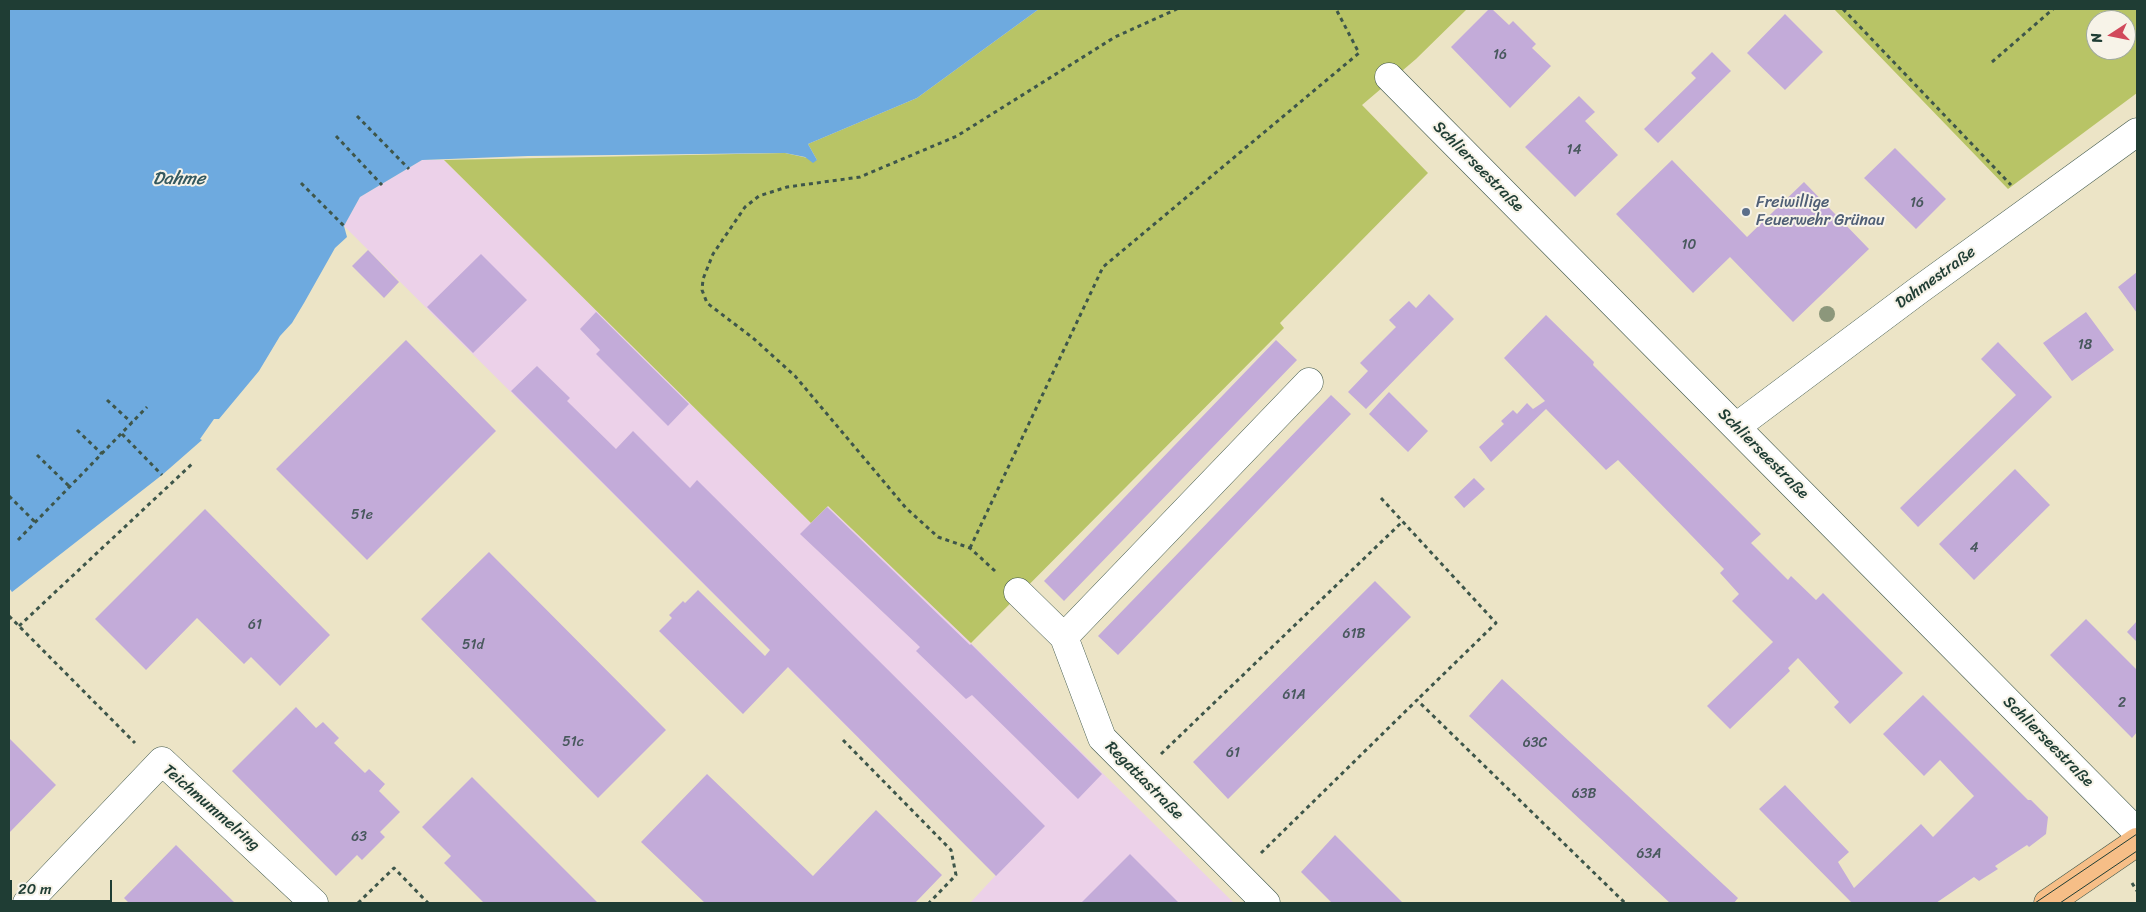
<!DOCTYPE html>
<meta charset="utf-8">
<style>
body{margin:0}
#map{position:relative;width:2146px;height:912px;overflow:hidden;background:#ece4c6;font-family:Sriracha,sans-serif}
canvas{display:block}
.frame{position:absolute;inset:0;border:10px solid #1f3d34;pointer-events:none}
.north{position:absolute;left:2086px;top:10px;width:50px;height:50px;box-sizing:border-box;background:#f7f3e8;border:1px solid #a1aaa0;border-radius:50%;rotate:259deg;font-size:14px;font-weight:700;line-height:20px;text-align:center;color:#1f3d34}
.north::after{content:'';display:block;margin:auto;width:18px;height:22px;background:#d1495b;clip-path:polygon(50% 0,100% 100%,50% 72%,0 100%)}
.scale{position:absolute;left:10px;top:880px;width:102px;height:22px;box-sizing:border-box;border:2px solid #1f3d34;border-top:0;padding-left:6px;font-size:15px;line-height:18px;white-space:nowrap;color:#1f3d34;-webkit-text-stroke:4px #f7f3e8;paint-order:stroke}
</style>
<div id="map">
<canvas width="2146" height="912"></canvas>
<div class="frame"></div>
<div class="north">N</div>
<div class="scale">20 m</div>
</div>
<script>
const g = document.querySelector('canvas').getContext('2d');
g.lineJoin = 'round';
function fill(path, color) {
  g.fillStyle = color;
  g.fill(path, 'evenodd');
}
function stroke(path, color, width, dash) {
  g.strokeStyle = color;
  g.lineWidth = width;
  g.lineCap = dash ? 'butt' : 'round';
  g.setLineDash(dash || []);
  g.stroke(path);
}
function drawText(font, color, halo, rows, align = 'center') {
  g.font = font + ' Sriracha,sans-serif';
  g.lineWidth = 4;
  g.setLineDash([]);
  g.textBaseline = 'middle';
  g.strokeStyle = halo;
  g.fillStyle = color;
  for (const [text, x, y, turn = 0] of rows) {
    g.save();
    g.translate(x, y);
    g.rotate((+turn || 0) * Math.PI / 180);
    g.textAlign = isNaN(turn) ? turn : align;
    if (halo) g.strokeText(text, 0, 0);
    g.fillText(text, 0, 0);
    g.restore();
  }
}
const built = new Path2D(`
 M422,160H444L811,523L828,506L971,643L1234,903H970L996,875L344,226L360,197Z`);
const green = new Path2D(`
 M1039,9H1467L1416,59L1362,105L1428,173L1280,323L1284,328L971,643L828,506L811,523L444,160L785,153L817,160L808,144L917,98Z
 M1834,9H2137V93L2008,189ZM2096,20H2126V50H2096Z`);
const water = new Path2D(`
 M9,9H1039L917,98L808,144L817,160L813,163L805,157L785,153L528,156L422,160L360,197L344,226L347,237L335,248L304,303L292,323L280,336L259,371L219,419H214L200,439L202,440L162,475L12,592L9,588Z`);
const building = new Path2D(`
 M1489,9H1492L1509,25L1513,21L1536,44L1532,48L1551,66L1510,108L1451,47Z
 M1785,14L1823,52L1785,90L1747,53Z
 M1712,52L1731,71L1658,143L1644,129L1696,78L1691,73Z
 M1579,96L1595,112L1585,121L1618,155L1575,197L1525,147Z
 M1895,148L1946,199L1916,229L1864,178Z
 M1672,160L1747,237L1804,182L1869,249L1793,322L1730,257L1693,293L1616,214Z
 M368,250L399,282L384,298L352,266Z
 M481,254L527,300L473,353L427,307Z
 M2137,272V313L2118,287Z
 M1429,294L1454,319L1366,409L1348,392L1368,371L1360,363L1396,327L1389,320L1409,301L1416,308Z
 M596,312L689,404L668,426L596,354L600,350L580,329Z
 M2086,312L2114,350L2072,381L2043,343Z
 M1546,315L1594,362L1593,365L1761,534L1751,543L1788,580L1791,576L1816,600L1823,593L1903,673L1850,724L1834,707L1839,702L1798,658L1788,668L1790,671L1730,729L1707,706L1773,642L1732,601L1739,594L1720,573L1724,569L1618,460L1606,470L1546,409L1491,462L1479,447L1504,424L1501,421L1513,410L1517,414L1527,403L1533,409L1545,401L1504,358Z
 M406,340L496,431L367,560L276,469Z
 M1276,340L1297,360L1064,601L1044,581Z
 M1998,342L2052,397L1918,527L1900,508L2016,395L1981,359Z
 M537,366L570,398L567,401L616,449L633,431L690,488L697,480L1045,826L996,876L788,667L743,714L659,631L672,618L669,615L683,601L685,603L698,590L765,656L770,650L511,391Z
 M1389,392L1428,431L1408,452L1369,414Z
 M1331,395L1351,414L1118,655L1098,636Z
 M2015,469L2050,505L1974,580L1939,544Z
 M1474,478L1485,489L1464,508L1454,497Z
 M827,507L970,645L971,644L1102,774L1078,799L972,695L966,699L916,651L920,647L800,534Z
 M205,509L330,635L280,686L251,657L244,664L197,618L146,670L95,619Z
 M489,552L666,730L598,798L421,619Z
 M1375,581L1411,617L1228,799L1193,762Z
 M2086,619L2137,670V732L2132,738L2050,655Z
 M2137,621V642L2127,632Z
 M1502,679L1738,898L1734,903H1670L1469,716Z
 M1923,695L2028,800H2031L2048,817L2046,834L2029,847L2027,845L1995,866L1998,869L1979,881L1974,877L1936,903H1852L1759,809L1785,785L1849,852L1838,862L1854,888L1921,824L1933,837L1974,796L1940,760L1924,776L1883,734Z
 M296,707L316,728L323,722L339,738L334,743L365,773L369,769L385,784L379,791L400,812L380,832L385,837L362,860L357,855L336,876L232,771Z
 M9,738L56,785L9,833Z
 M707,774L813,876L876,810L942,875L915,903H705L641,842Z
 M472,777L598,903H484L444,863L451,856L422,827Z
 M1335,835L1403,903H1332L1301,872Z
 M176,845L235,903H129L124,898Z
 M1130,854L1179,903H1081Z`);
const path = new Path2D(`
 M1843,9L2011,185
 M1992,62L2053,9
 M357,116L409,169
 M336,136L382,185
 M301,183L344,226
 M107,400L132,423
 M77,430L102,454
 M122,434L162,475
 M37,455L70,487
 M9,496L35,522
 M1381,498L1496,623L1417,700
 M18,540L147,407
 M970,548L1103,267L1359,53L1336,9
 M995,571L970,548L938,537L906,508L795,376L753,338L707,303L702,290L703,279L713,254L745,207L759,196L787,187L860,177L957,136L1115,37L1177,9
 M9,616L135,743
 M19,626L193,463
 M843,740L951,850L956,875L929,903
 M1161,754L1402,522
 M1261,853L1417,700L1625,903
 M2132,883L2137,891
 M358,903L394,868L428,903`);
const minor = new Path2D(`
 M1389,77L2137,832
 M1736,427L1919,290L2137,132
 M1018,592L1064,637L1102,738L1266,903
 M1064,637L1309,382
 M27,903L162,761L314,903`);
const major = new Path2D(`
 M2048,903L2137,842`);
const tram = new Path2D(`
 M2035,903L2137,834
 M2060,903L2137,851`);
const trees = [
 [1827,314]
];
const markers = [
 [1746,212,5,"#5c6f8a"]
];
const numberNames = [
 ["16",1500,55],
 ["14",1574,150],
 ["16",1917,203],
 ["10",1689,245],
 ["18",2085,345],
 ["51e",362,515],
 ["4",1974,548],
 ["61",255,625],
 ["61B",1354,634],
 ["51d",473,645],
 ["61A",1294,695],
 ["2",2122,703],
 ["51c",573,742],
 ["63C",1535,743],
 ["61",1233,753],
 ["63B",1584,794],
 ["63",359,837],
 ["63A",1649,854]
];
const streetNames = [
 ["Schlierseestraße",1478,167,45],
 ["Dahmestraße",1936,278,-36],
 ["Schlierseestraße",1763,454,45],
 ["Schlierseestraße",2048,742,45],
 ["Regattastraße",1144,781,45],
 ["Teichmummelring",211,808,41]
];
const serviceNames = [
 ["Freiwillige",1756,203],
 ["Feuerwehr Grünau",1756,221]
];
const waterNames = [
 ["Dahme",179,179]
];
fill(built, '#ecd1e9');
fill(green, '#b8c466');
fill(water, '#6eaadf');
fill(building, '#c3abd9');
stroke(minor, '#3e564a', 29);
stroke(major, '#3e564a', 29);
stroke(path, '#3e564a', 3, [4, 4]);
stroke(minor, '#fff', 28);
stroke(major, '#f6be87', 28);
stroke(tram, '#1f3d34', 1);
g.fillStyle = '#8c977b';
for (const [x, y] of trees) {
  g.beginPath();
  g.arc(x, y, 8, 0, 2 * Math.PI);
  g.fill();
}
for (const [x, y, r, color] of markers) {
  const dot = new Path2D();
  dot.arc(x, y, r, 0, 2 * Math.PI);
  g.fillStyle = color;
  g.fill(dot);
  stroke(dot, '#f7f3e8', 2);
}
drawText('14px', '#48585d', null, numberNames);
drawText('16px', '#1f3d34', '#f7f3e8', streetNames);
drawText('16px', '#4e5e75', '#f7f3e8', serviceNames, 'left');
drawText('italic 18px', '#33585f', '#f7f3e8', waterNames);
</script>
